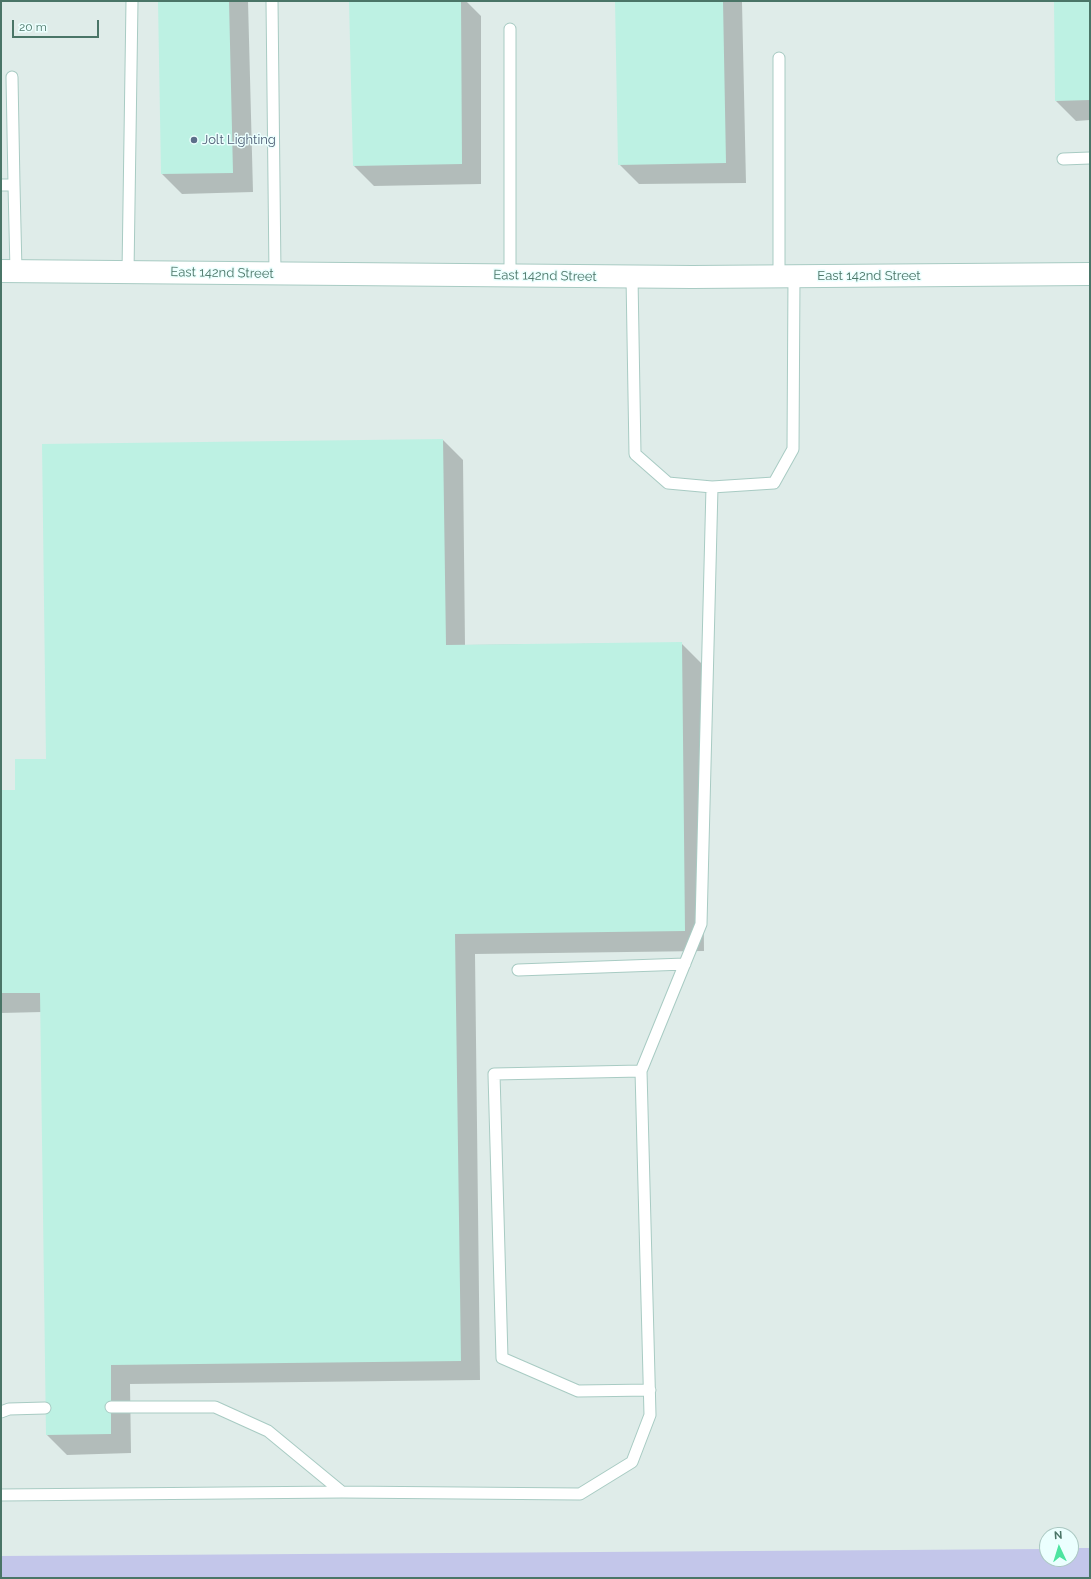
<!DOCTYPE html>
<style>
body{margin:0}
#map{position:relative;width:1091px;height:1579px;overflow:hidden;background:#e5fcfb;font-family:Raleway,sans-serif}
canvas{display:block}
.frame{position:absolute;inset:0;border:2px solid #4a7567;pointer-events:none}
.north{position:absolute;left:1039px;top:1527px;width:40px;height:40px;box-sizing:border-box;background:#ebfffe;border:1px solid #abc8c2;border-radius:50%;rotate:356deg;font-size:11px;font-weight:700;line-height:16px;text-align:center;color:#4a7567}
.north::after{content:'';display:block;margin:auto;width:14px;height:18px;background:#4ce4a0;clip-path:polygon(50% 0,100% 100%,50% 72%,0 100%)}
.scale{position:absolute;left:12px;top:20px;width:87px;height:18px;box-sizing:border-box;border:2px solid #4a7567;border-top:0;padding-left:5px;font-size:12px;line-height:14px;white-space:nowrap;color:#4a7567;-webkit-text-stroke:3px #ebfffe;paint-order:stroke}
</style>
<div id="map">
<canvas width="1091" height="1579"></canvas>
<div class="frame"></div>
<div class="north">N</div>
<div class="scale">20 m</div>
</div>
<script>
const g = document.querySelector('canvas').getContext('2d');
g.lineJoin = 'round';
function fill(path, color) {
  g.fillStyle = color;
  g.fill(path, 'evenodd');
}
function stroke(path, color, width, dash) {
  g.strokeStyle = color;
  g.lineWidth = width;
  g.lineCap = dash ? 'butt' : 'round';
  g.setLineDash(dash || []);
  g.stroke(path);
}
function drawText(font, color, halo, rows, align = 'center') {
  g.font = font + ' Raleway,sans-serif';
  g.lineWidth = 3;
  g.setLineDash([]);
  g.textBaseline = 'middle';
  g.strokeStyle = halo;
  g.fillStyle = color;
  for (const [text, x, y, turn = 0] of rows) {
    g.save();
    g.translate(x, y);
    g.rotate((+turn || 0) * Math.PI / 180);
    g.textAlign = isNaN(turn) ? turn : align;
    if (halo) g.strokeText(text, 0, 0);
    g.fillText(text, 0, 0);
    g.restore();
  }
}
const industrial = new Path2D(`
 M1,1H1090V1550H1071V1535H1047V1550L1,1557Z`);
const green = new Path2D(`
 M1071,1548H1090V1578H1V1556L1047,1549V1559H1071Z`);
const shadow = new Path2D(`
 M159,1H248L253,192L182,194L162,174Z
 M350,1H466L481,16V184L374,186L354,166Z
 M616,1L742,2L746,183L639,184L619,164Z
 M1055,1H1090V120L1076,121L1056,101Z
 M443,440L463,460L465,645L681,643L701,663L704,951L475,954L480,1380L130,1384L131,1453L67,1455L47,1435L42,1012L1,1013V791H16L47,760L43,445Z`);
const building = new Path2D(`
 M158,1H229L233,173L161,174Z
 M349,1H461L462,164L353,166Z
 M615,1H723L726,163L618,165Z
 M1054,1H1090V100L1055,101Z
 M443,439L446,645L682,642L685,931L455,934L461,1361L111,1365V1434L46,1435L40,993H1V790H15V759H46L42,444Z`);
const lane = new Path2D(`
 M272,1L275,274
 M510,29V276
 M779,58V277
 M1063,159L1090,158
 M1,185H14L12,77
 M14,185L16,271
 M128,272L132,1
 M632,277L635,454L668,483L712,487L774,483L793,449L794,277
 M518,970L685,964
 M641,1071L494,1074L502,1358L578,1391L650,1390
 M111,1407H215L268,1431L342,1492
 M1,1412L9,1409L45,1408
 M1,1495L342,1492L580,1494L632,1462L650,1415L641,1071L701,924L712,487`);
const street = new Path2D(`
 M1,271L692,277L1090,274`);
const markers = [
 [194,140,4,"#5c6f8a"]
];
const serviceNames = [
 ["Jolt Lighting",202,140]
];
const streetNames = [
 ["East 142nd Street",222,273,1],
 ["East 142nd Street",545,276,1],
 ["East 142nd Street",869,276]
];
fill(industrial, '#dfece9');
fill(green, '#c3c6ea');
fill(shadow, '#0003');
fill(building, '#bdf1e3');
stroke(lane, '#a8cbc3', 13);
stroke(street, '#a8cbc3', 24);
stroke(lane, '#fff', 11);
stroke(street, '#fff', 22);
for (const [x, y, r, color] of markers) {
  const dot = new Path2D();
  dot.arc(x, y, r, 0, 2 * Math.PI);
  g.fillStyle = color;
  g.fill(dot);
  stroke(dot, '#ebfffe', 1.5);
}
drawText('13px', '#4e5e75', '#ebfffe', serviceNames, 'left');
drawText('13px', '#4a7567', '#ebfffe', streetNames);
</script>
